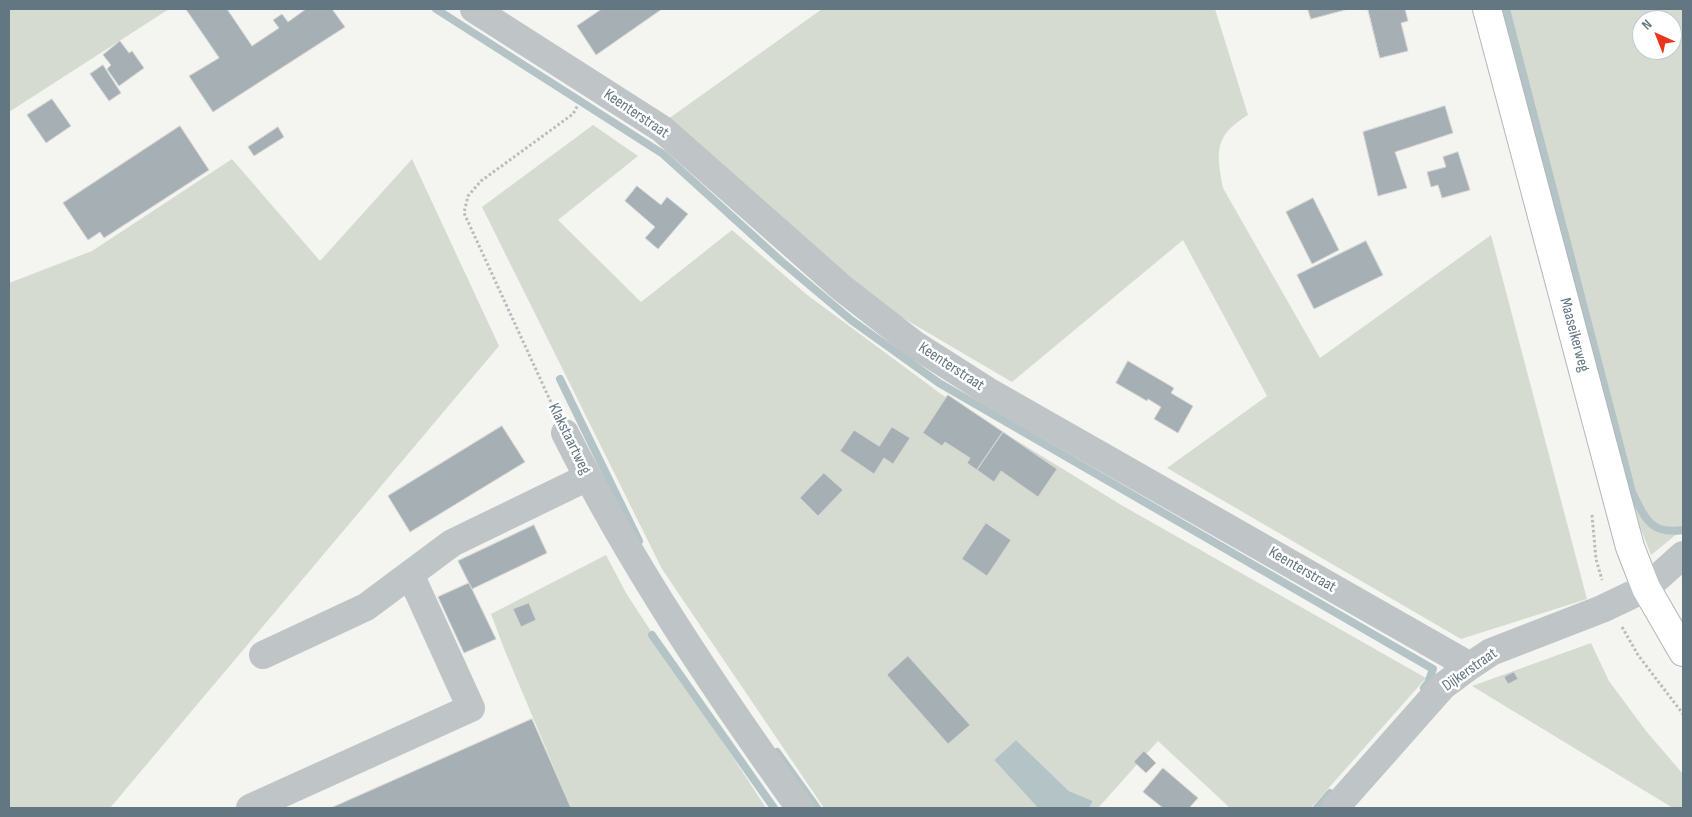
<!DOCTYPE html>
<style>
body{margin:0}
#map{position:relative;width:1692px;height:817px;overflow:hidden;background:#f4f4f0;font-family:"Sofia Sans Condensed",sans-serif}
canvas{display:block}
.frame{position:absolute;inset:0;border:10px solid #627782;pointer-events:none}
.north{position:absolute;left:1632px;top:10px;width:50px;height:50px;box-sizing:border-box;background:#fff;border:1px solid #c0c9cd;border-radius:50%;rotate:316deg;font-size:14px;font-weight:700;line-height:20px;text-align:center;color:#627782}
.north::after{content:'';display:block;margin:auto;width:18px;height:22px;background:#e8361c;clip-path:polygon(50% 0,100% 100%,50% 72%,0 100%)}
</style>
<div id="map">
<canvas width="1692" height="817"></canvas>
<div class="frame"></div>
<div class="north">N</div>
</div>
<script>
const g = document.querySelector('canvas').getContext('2d');
g.lineJoin = 'round';
function fill(path, color) {
  g.fillStyle = color;
  g.fill(path, 'evenodd');
}
function stroke(path, color, width, dash) {
  g.strokeStyle = color;
  g.lineWidth = width;
  g.lineCap = dash ? 'butt' : 'round';
  g.setLineDash(dash || []);
  g.stroke(path);
}
function drawText(font, color, halo, rows, align = 'center') {
  g.font = font + ' "Sofia Sans Condensed",sans-serif';
  g.lineWidth = 5;
  g.setLineDash([]);
  g.textBaseline = 'middle';
  g.strokeStyle = halo;
  g.fillStyle = color;
  for (const [text, x, y, turn = 0] of rows) {
    g.save();
    g.translate(x, y);
    g.rotate((+turn || 0) * Math.PI / 180);
    g.textAlign = isNaN(turn) ? turn : align;
    if (halo) g.strokeText(text, 0, 0);
    g.fillText(text, 0, 0);
    g.restore();
  }
}
const green = new Path2D(`
 M9,9H169L9,112Z
 M822,9H1215L1248,115C1214,136 1216,151 1223,188L1320,358L1491,235L1587,599L1461,639L1167,468L1267,396L1183,240L1012,382L891,311L664,122Z
 M1506,9H1683V529L1651,555L1633,509ZM1642,20H1672V50H1642Z
 M593,125L638,156L558,220L641,302L732,230L806,294L941,394L1123,506L1426,678L1311,808H1230L1158,741L1098,808H1089L1093,801L1069,791L1016,740L994,760L1038,808H824L662,569L482,207Z
 M232,159L320,261L412,159L499,346L110,808H9V283L92,251Z
 M606,555L626,593L766,808H571L505,651L491,614Z
 M1591,643L1609,681L1646,731L1683,774V808H1673L1472,686Z`);
const water = new Path2D(`
 M1016,740L1069,791L1093,801L1089,808H1038L994,760Z`);
const stream = new Path2D(`
 M436,9L663,154L781,261L851,320L939,383L1433,669L1428,683L1424,688
 M1506,9L1632,492C1645,518 1650,535 1683,530
 M560,379L639,541
 M652,635L774,808
 M777,752L817,808
 M1317,808L1330,793`);
const building = new Path2D(`
 M186,9H227L252,46L279,28L273,20L282,14L288,22L306,9H332L345,27L213,112L189,76L219,58Z
 M602,9H662L596,55L577,26Z
 M1308,9H1345V10L1311,19Z
 M1368,9H1405L1408,21L1401,23L1408,51L1380,58Z
 M120,41L129,53L132,51L144,68L119,86L107,69L111,65L103,55Z
 M103,65L121,93L109,101L90,74Z
 M52,99L71,126L46,143L27,115Z
 M1445,106L1453,133L1395,152L1407,188L1378,196L1363,132Z
 M180,126L209,170L104,238L100,232L88,240L63,203Z
 M278,127L284,137L254,156L248,147Z
 M1458,152L1470,190L1442,198L1438,185L1431,187L1427,172L1446,167L1443,157Z
 M637,186L661,205L667,197L688,214L658,249L645,238L655,227L625,201Z
 M1313,198L1339,250L1312,264L1286,212Z
 M1366,241L1383,275L1314,309L1297,275Z
 M1128,361L1174,388L1171,393L1193,406L1178,433L1154,419L1161,407L1148,399L1147,401L1116,383Z
 M948,395L1003,432L977,470L967,463L970,458L945,442L942,446L923,433Z
 M502,426L525,462L410,532L388,496Z
 M892,427L910,438L893,464L884,458L874,474L840,451L854,430L879,446Z
 M1003,432L1057,469L1038,497L1001,471L994,482L977,470Z
 M824,473L843,490L818,516L800,498Z
 M986,523L1011,540L987,576L962,559Z
 M534,525L547,553L472,589L458,561Z
 M469,583L496,639L464,653L438,597Z
 M529,603L536,620L521,627L513,609Z
 M908,656L970,725L948,744L887,675Z
 M1514,672L1518,679L1508,684L1504,677Z
 M532,719L571,808H331Z
 M1144,751L1156,763L1146,773L1134,762Z
 M1163,768L1198,798L1189,808H1163L1143,792Z`);
const path = new Path2D(`
 M555,411L464,213L468,196L481,181L573,114L578,105
 M1592,515L1596,559L1602,580
 M1622,627L1638,655L1683,714`);
const minor = new Path2D(`
 M474,9L662,129L842,288L914,344L991,393L1470,666
 M565,433C632,566 714,688 800,808
 M263,655L366,607L452,543L588,477
 M250,808L471,708L410,574
 M1335,808L1443,686L1470,666L1491,652L1602,609L1646,588L1683,555`);
const major = new Path2D(`
 M1487,9L1630,547L1646,588L1683,652`);
const streetNames = [
 ["Keenterstraat",636,114,34],
 ["Maaseikerweg",1574,335,75],
 ["Keenterstraat",951,367,33],
 ["Klakstaartweg",569,439,64],
 ["Keenterstraat",1302,570,30],
 ["Dijkerstraat",1470,670,-35]
];
fill(green, '#d6dbd1');
fill(water, '#b4c4c6');
stroke(stream, '#b4c4c6', 8);
fill(building, '#a6b0b4');
stroke(building, '#d5d5d3', 1);
stroke(major, '#b2b7ba', 30);
stroke(path, '#b9bcbe', 3, [2.5, 2.5]);
stroke(minor, '#bfc4c6', 28);
stroke(major, '#fff', 28);
drawText('16px', '#627782', '#fff', streetNames);
</script>
